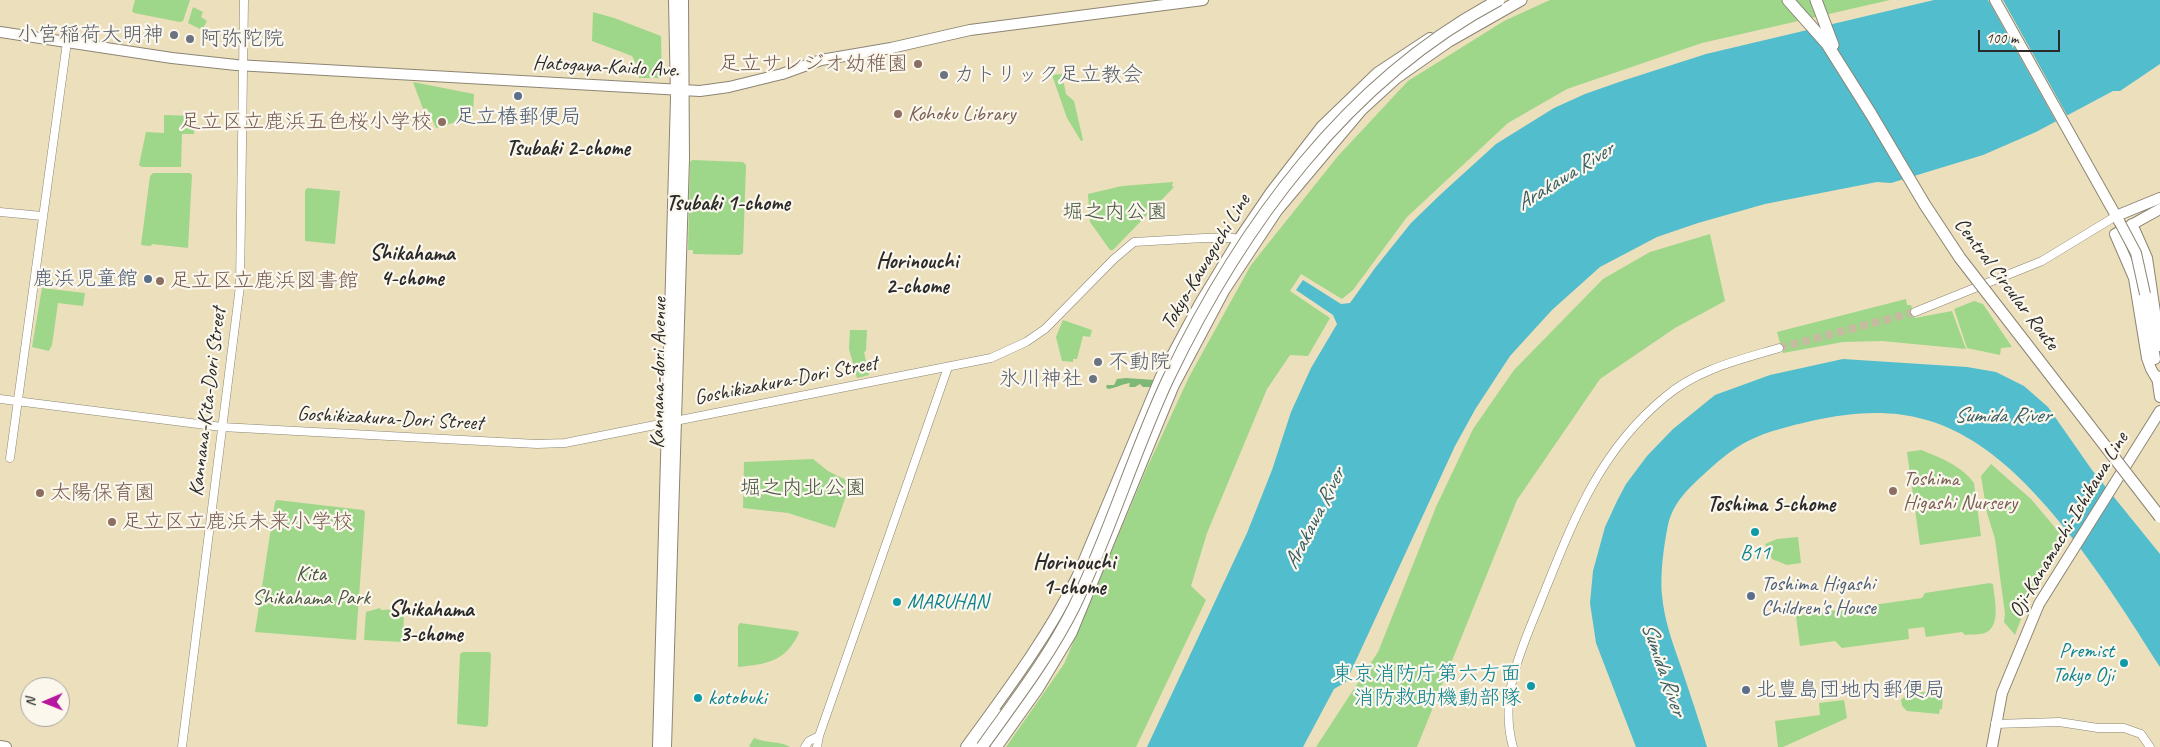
<!DOCTYPE html>
<meta charset="utf-8">
<style>
body{margin:0}
#map{position:relative;width:2160px;height:747px;overflow:hidden;background:#ecdfbc;font-family:Caveat,sans-serif}
canvas{display:block}
.north{position:absolute;left:20px;top:677px;width:50px;height:50px;box-sizing:border-box;background:#fbf7ec;border:1px solid #a8a59f;border-radius:50%;rotate:269deg;font-size:14px;font-weight:700;line-height:20px;text-align:center;color:#2b2b2b}
.north::after{content:'';display:block;margin:auto;width:18px;height:22px;background:#b5179e;clip-path:polygon(50% 0,100% 100%,50% 72%,0 100%)}
.scale{position:absolute;left:1978px;top:30px;width:82px;height:22px;box-sizing:border-box;border:2px solid #2b2b2b;border-top:0;padding-left:6px;font-size:15px;line-height:18px;white-space:nowrap;color:#2b2b2b;-webkit-text-stroke:4px #fbf7ec;paint-order:stroke}
</style>
<div id="map">
<canvas width="2160" height="747"></canvas>
<div class="north">N</div>
<div class="scale">100 m</div>
</div>
<script>
const g = document.querySelector('canvas').getContext('2d');
g.lineJoin = 'round';
function fill(path, color) {
  g.fillStyle = color;
  g.fill(path, 'evenodd');
}
function stroke(path, color, width, dash) {
  g.strokeStyle = color;
  g.lineWidth = width;
  g.lineCap = dash ? 'butt' : 'round';
  g.setLineDash(dash || []);
  g.stroke(path);
}
function drawText(font, color, halo, rows, align = 'center') {
  g.font = font + ' Caveat,"Klee One",sans-serif';
  g.lineWidth = 4.5;
  g.setLineDash([]);
  g.textBaseline = 'middle';
  g.strokeStyle = halo;
  g.fillStyle = color;
  for (const [text, x, y, turn = 0] of rows) {
    g.save();
    g.translate(x, y);
    g.rotate((+turn || 0) * Math.PI / 180);
    g.textAlign = isNaN(turn) ? turn : align;
    if (halo) g.strokeText(text, 0, 0);
    g.fillText(text, 0, 0);
    g.restore();
  }
}
const green = new Path2D(`
 M135,0H190L183,21L180,22L134,13L132,11Z
 M1550,0H1890L1702,43L1567,89L1508,123L1407,217L1353,290L1342,299L1301,274L1290,291L1330,318L1308,356L1290,355L1267,389L1207,533L1191,586L1206,600L1136,747H1006L1064,664L1146,470L1189,377L1251,265L1338,156L1408,81L1504,21Z
 M193,7L203,12L201,17L207,21L202,30L188,23Z
 M593,12L614,18L661,36L662,78H639V70L632,56L592,41Z
 M1062,74L1066,94L1074,101L1083,140L1081,141L1067,118L1052,75Z
 M413,82L474,94L473,117L436,128L427,108L423,109Z
 M164,115L192,116L194,118V134H182L181,167H142L139,165L146,132L164,133Z
 M692,160L743,162L746,165L743,253L740,255L693,254V250H688L690,162Z
 M153,173H190L192,175L188,248L152,244L151,246L141,245L150,176Z
 M1173,182L1172,186L1174,187L1113,250H1110L1090,222L1088,194L1122,186Z
 M307,188L340,191L335,244L305,241V191Z
 M1710,234L1725,301L1675,328L1600,379L1517,500L1417,747H1316L1378,652L1436,507L1473,429L1514,370L1603,279L1650,252Z
 M42,288L85,293L83,306L58,303L52,345L49,351L32,347Z
 M1906,299L1907,305H1911L1915,318L1952,311L1966,349L1882,341L1843,342L1783,353L1777,332Z
 M1974,301L1983,304L2012,347L2001,348L2000,355L1967,348L1954,309Z
 M1063,320L1092,330L1090,337L1083,336L1077,359H1073V362L1062,361L1056,337Z
 M850,330H867L866,351L864,352L869,375L857,378L849,349Z
 M1921,450C1939,457 1962,466 1974,483L1981,536L1920,545L1907,452Z
 M813,459L828,471L848,481L850,484L835,528L788,513L743,508L744,462Z
 M1991,464L2031,499L2063,537V546L2029,598L2015,635L2004,622L2005,614L1995,539L1987,513L1981,476Z
 M277,500L363,510L365,512L356,640L255,632L275,502Z
 M1798,537L1801,563L1787,565L1772,559L1765,544L1777,539Z
 M1990,583L1993,584C1994,598 2002,626 1985,633C1979,635 1971,634 1965,635L1962,632L1926,637L1924,627L1908,629L1909,639L1842,648L1835,641L1800,646L1796,616L1922,598L1925,593Z
 M380,608L381,610L404,609L403,642L364,640L366,612Z
 M740,623L797,631L799,633C785,662 767,664 738,667V626Z
 M463,652H489L491,654L488,725L486,727L457,724L460,654Z
 M1940,690V693H1943L1942,709H1940L1939,714L1907,711L1902,706L1901,700L1907,694Z
 M1844,700L1847,718L1783,747H1778L1775,721L1820,715L1819,703Z
 M754,738C765,743 780,741 790,747H751L749,746Z`);
const forest = new Path2D(`
 M1126,378L1155,380L1152,387H1143L1140,384L1135,387H1129L1130,383C1122,384 1116,388 1108,389L1106,387L1107,385H1114L1117,379Z`);
const water = new Path2D(`
 M1934,0H2160V64L2120,91H2113L2036,132L1983,155L1891,183L1877,182L1765,204L1698,223L1657,237L1600,267L1552,310L1510,356L1476,408L1455,446L1346,682L1334,689L1303,747H1147L1247,533L1272,470L1291,412L1311,368L1337,324L1333,315L1296,290L1303,280L1341,304L1350,303L1375,268L1411,223L1441,194L1496,144L1554,108L1585,94L1622,81L1706,54Z
 M1843,359L1967,367L1996,372L2024,386L2048,407L2092,470L2160,554V667C2114,594 2046,486 1973,441C1921,408 1869,408 1811,421C1790,426 1768,431 1748,441C1732,449 1716,463 1703,475C1687,490 1673,503 1668,525C1664,544 1660,575 1662,595C1664,620 1673,644 1681,667C1690,694 1699,720 1707,747H1636L1596,643L1590,603L1593,571L1605,527L1617,501L1626,484L1647,456L1673,429L1715,395L1770,375Z`);
const pier = new Path2D(`
 M1988,0H2003L2068,117L2057,123Z`);
const minorTunnel = new Path2D(`
 M1779,348L1915,312`);
const minor = new Path2D(`
 M0,212L42,216
 M1915,312L2042,261L2116,216
 M0,399L222,427L537,444L565,443L991,358L1026,342L1045,329L1114,259L1134,242L1204,238H1233L1242,240
 M10,458L67,42
 M1995,724L2059,722L2098,728H2124L2141,734L2150,747
 M182,747L240,286L244,0
 M805,747L809,741L819,736
 M817,747L819,736L948,367
 M1513,747C1498,694 1523,646 1542,598C1573,521 1599,451 1665,397C1698,369 1739,360 1779,348`);
const major = new Path2D(`
 M1995,0L2120,223
 M0,32L172,58L236,65L700,91L729,87L782,74L821,60L891,48L970,30L1203,0
 M2116,216L2160,198
 M2132,224L2147,258L2160,346
 M2145,294L2155,359
 M2157,376L2160,397
 M2158,381L2151,369L2147,358L2134,278L2115,234L2160,209
 M0,746L6,747
 M658,747L676,98L674,0
 M666,747L684,158L683,0
 M966,747C1006,692 1047,638 1077,577L1161,376L1200,303L1239,239L1271,192L1322,126L1377,73L1430,38
 M1992,747L2002,693L2039,604L2160,411`);
const highway = new Path2D(`
 M1788,0L1827,44L1871,114
 M1816,0L1833,45
 M974,747L999,715
 M996,747L1038,688L1071,633L1173,386L1224,290L1277,210L1361,110L1396,78L1449,41L1521,0`);
const majorBridge = new Path2D(`
 M2120,223L2136,253L2145,294`);
const highwayBridge = new Path2D(`
 M1871,114L1925,205L1960,258L2160,517
 M982,747C1014,702 1049,657 1074,607C1110,533 1133,454 1168,379C1240,228 1347,80 1499,0`);
const markers = [
 [174,35,5,"#6b7280"],
 [190,39,5,"#6b7280"],
 [918,64,5,"#8d6e63"],
 [944,75,5,"#6b7280"],
 [518,96,5,"#5c6f8a"],
 [898,114,5,"#8d6e63"],
 [442,122,5,"#8d6e63"],
 [148,279,5,"#5c6f8a"],
 [160,281,5,"#8d6e63"],
 [1098,362,5,"#6b7280"],
 [1093,379,5,"#6b7280"],
 [1893,491,5,"#8d6e63"],
 [40,493,5,"#8d6e63"],
 [112,522,5,"#8d6e63"],
 [1755,532,5,"#0f9aa8"],
 [1751,596,5,"#5c6f8a"],
 [897,602,5,"#0f9aa8"],
 [2124,663,5,"#0f9aa8"],
 [1531,686,5,"#0f9aa8"],
 [1746,690,5,"#5c6f8a"],
 [698,698,5,"#0f9aa8"]
];
const worshipNames = [
 ["小宮稲荷大明神",164,35,"right"],
 ["阿弥陀院",200,39],
 ["カトリック足立教会",954,75],
 ["不動院",1108,362],
 ["氷川神社",1083,379,"right"]
];
const educationNames = [
 ["足立サレジオ幼稚園",908,64,"right"],
 ["Kohoku Library",908,114],
 ["足立区立鹿浜五色桜小学校",432,122,"right"],
 ["足立区立鹿浜図書館",170,281],
 ["Toshima",1903,479],
 ["Higashi Nursery",1903,503],
 ["太陽保育園",50,493],
 ["足立区立鹿浜未来小学校",122,522]
];
const streetNames = [
 ["Hatogaya-Kaido Ave.",606,67,3],
 ["Tokyo-Kawaguchi Line",1206,262,-59],
 ["Central Circular Route",2006,284,53],
 ["Kannana-dori Avenue",659,373,-89],
 ["Goshikizakura-Dori Street",786,381,-11],
 ["Kannana-Kita-Dori Street",208,402,-83],
 ["Goshikizakura-Dori Street",390,419,3],
 ["Oji-Kanamachi-Ichikawa Line",2069,525,-59]
];
const serviceNames = [
 ["足立椿郵便局",518,117,"center"],
 ["鹿浜児童館",138,279,"right"],
 ["Toshima Higashi",1761,584],
 ["Children's House",1761,608],
 ["北豊島団地内郵便局",1756,690]
];
const parkNames = [
 ["堀之内公園",1115,212],
 ["堀之内北公園",803,488],
 ["Kita",311,574],
 ["Shikahama Park",311,598]
];
const cultureNames = [
 ["B11",1755,553,"center"],
 ["MARUHAN",907,602],
 ["Premist",2114,651,"right"],
 ["Tokyo Oji",2114,675,"right"],
 ["東京消防庁第六方面",1521,674,"right"],
 ["消防救助機動部隊",1521,698,"right"],
 ["kotobuki",708,698]
];
const neighbourhoodNames = [
 ["Tsubaki 2-chome",568,149],
 ["Tsubaki 1-chome",728,204],
 ["Shikahama",412,254],
 ["4-chome",412,279],
 ["Horinouchi",917,262],
 ["2-chome",917,287],
 ["Toshima 5-chome",1771,505],
 ["Horinouchi",1074,563],
 ["1-chome",1074,588],
 ["Shikahama",431,610],
 ["3-chome",431,635]
];
const waterNames = [
 ["Arakawa River",1565,177,-32],
 ["Sumida River",2002,416],
 ["Arakawa River",1315,519,-63],
 ["Sumida River",1663,669,71]
];
fill(green, '#9ed78a');
fill(forest, '#7eb876');
fill(water, '#52bdcd');
fill(pier, '#ecdfbc');
stroke(minorTunnel, '#c5bb9f', 8, [8, 4]);
stroke(minor, '#8c8574', 9);
stroke(major, '#8c8574', 12);
stroke(highway, '#8c8574', 13);
stroke(minor, '#fff', 8);
stroke(major, '#fff', 10);
stroke(highway, '#fff', 11);
stroke(majorBridge, '#8c8574', 12, []);
stroke(highwayBridge, '#8c8574', 13, []);
stroke(majorBridge, '#fff', 10);
stroke(highwayBridge, '#fff', 11);
for (const [x, y, r, color] of markers) {
  const dot = new Path2D();
  dot.arc(x, y, r, 0, 2 * Math.PI);
  g.fillStyle = color;
  g.fill(dot);
  stroke(dot, '#fbf7ec', 2);
}
drawText('21px', '#5b616d', '#fbf7ec', worshipNames, 'left');
drawText('21px', '#785e54', '#fbf7ec', educationNames, 'left');
drawText('21px', '#2b2b2b', '#fbf7ec', streetNames);
drawText('21px', '#4e5e75', '#fbf7ec', serviceNames, 'left');
drawText('21px', '#485643', '#fbf7ec', parkNames);
drawText('21px', '#0d838f', '#fbf7ec', cultureNames, 'left');
drawText('bold 22px', '#2b2b2b', '#fbf7ec', neighbourhoodNames);
drawText('italic 22px', '#395e64', '#fbf7ec', waterNames);
</script>
